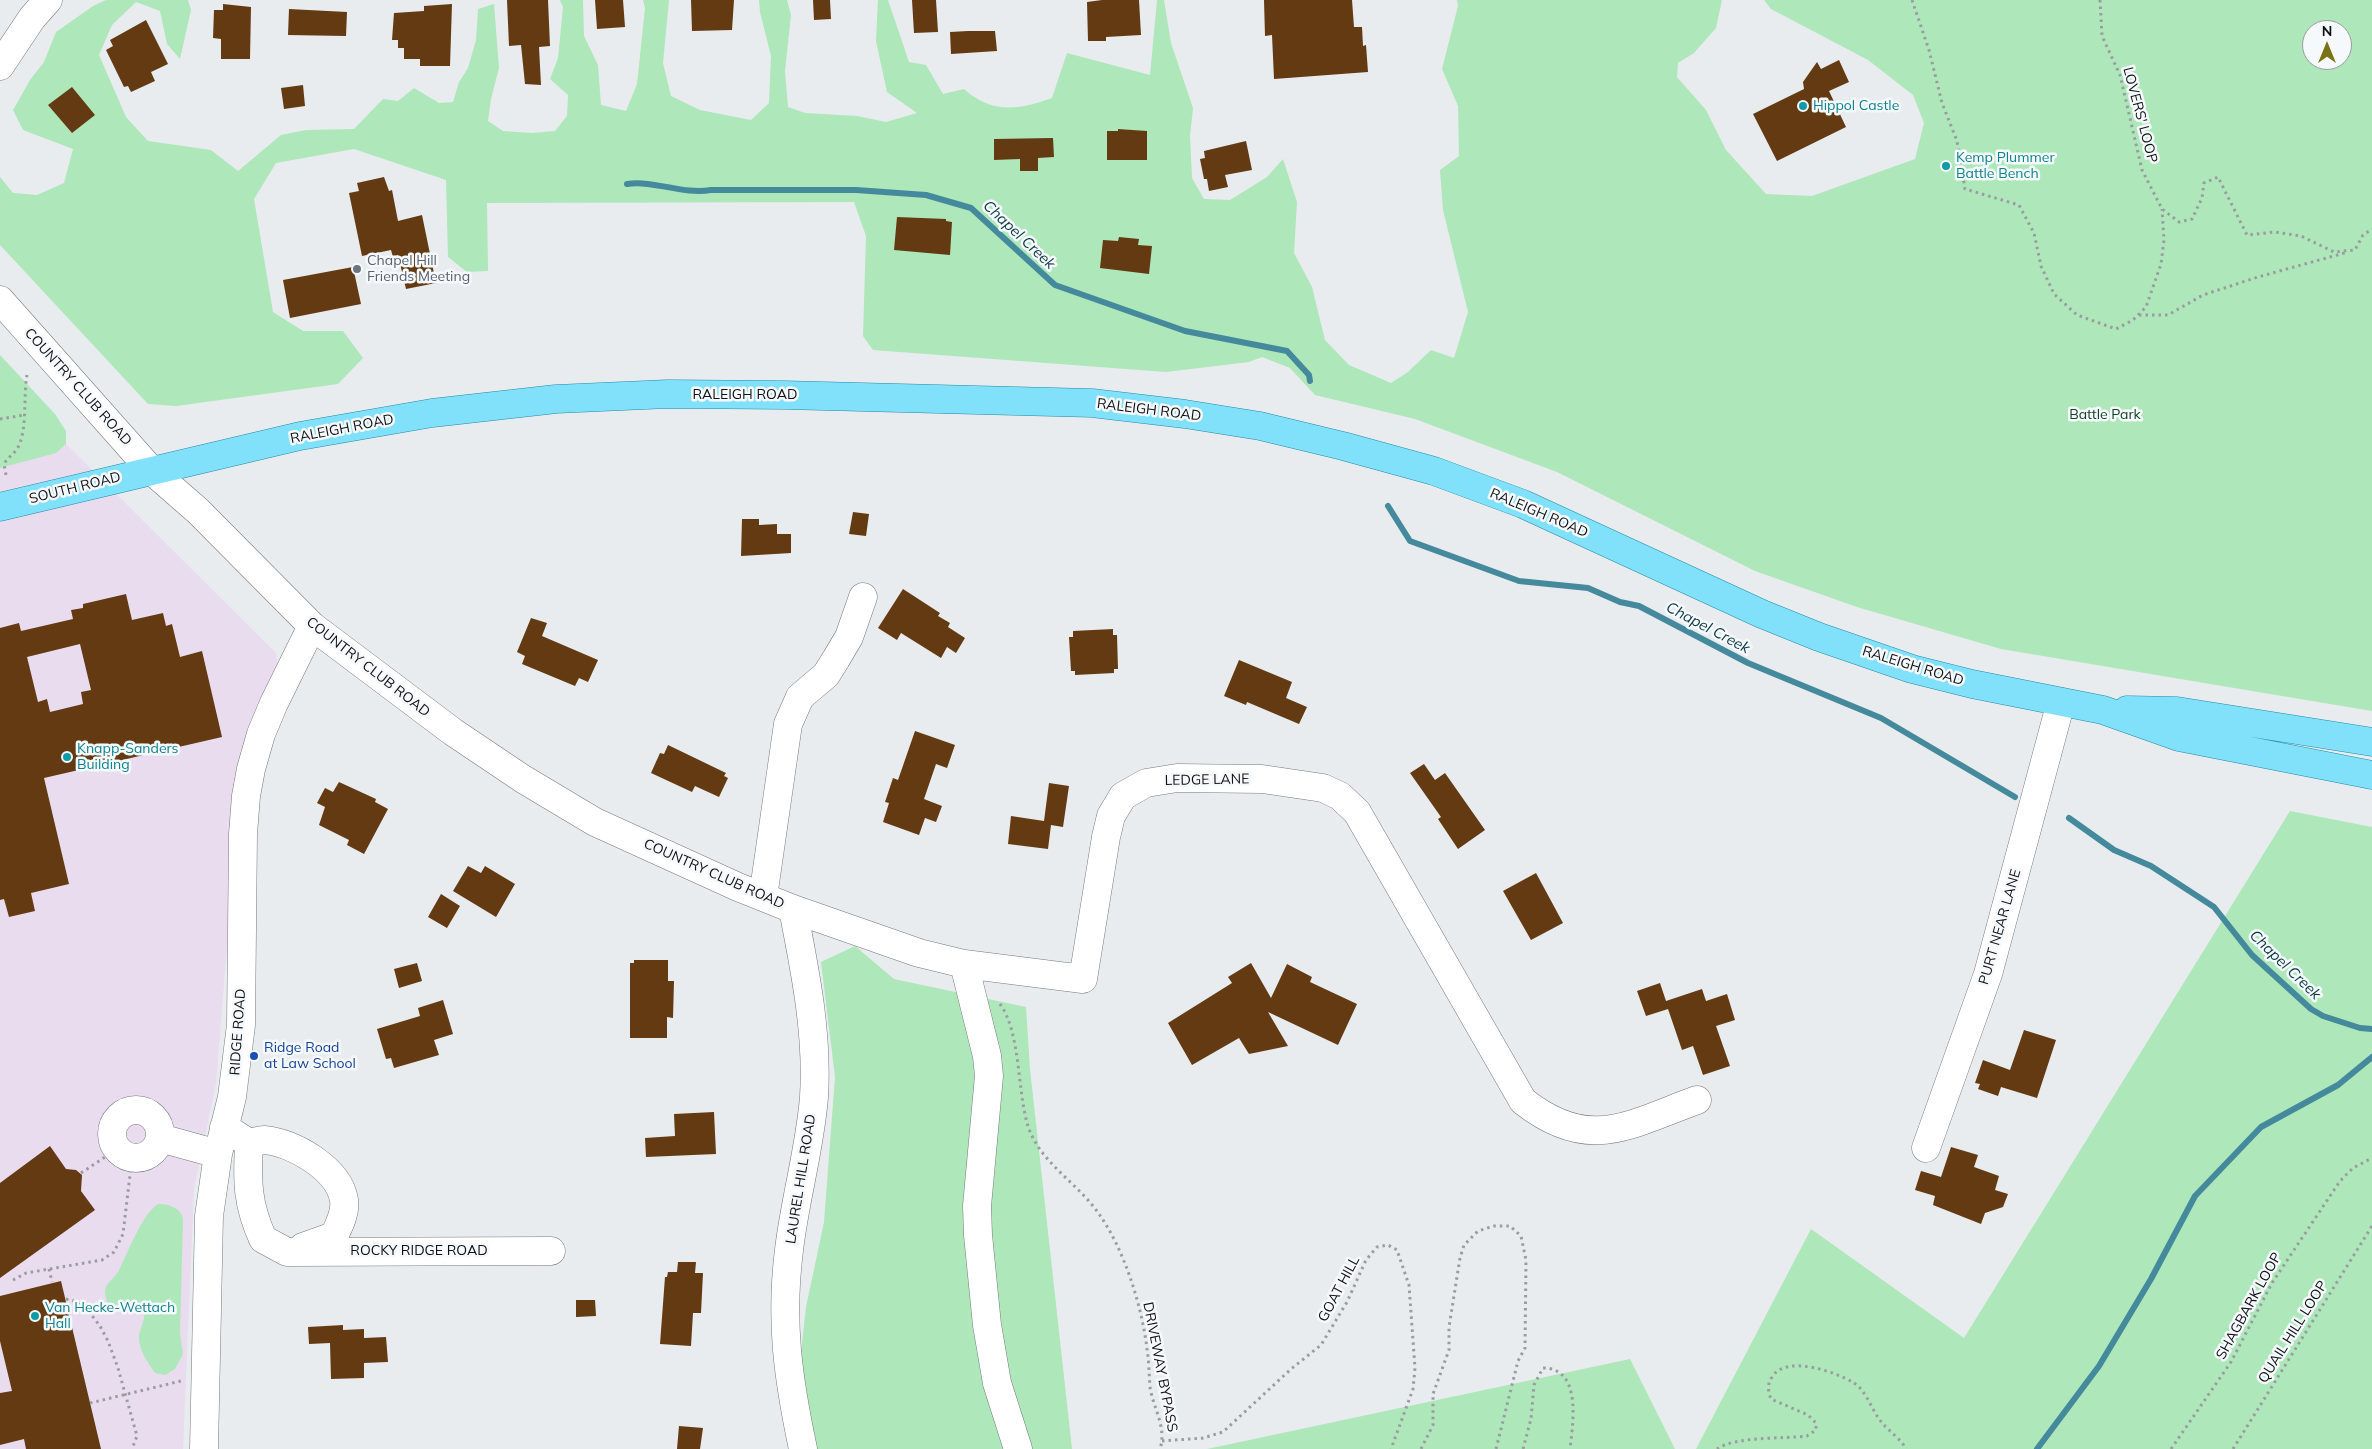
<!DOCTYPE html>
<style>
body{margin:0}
#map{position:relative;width:2372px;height:1449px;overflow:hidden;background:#e8ecef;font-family:Mulish,sans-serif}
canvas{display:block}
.north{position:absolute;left:2302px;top:20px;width:50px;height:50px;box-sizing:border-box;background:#f6f9fc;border:1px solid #9a9c9e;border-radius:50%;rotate:0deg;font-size:14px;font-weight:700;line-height:20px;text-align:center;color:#101112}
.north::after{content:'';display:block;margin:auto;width:18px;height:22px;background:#7a7316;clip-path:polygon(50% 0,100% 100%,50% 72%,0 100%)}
</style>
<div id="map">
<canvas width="2372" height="1449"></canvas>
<div class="north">N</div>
</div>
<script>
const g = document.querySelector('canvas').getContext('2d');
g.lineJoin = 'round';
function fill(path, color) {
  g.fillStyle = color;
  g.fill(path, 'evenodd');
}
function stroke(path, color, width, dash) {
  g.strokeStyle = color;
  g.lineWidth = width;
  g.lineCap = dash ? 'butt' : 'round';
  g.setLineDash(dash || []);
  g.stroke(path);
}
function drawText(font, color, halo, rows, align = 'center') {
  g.font = font + ' Mulish,sans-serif';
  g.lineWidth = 5;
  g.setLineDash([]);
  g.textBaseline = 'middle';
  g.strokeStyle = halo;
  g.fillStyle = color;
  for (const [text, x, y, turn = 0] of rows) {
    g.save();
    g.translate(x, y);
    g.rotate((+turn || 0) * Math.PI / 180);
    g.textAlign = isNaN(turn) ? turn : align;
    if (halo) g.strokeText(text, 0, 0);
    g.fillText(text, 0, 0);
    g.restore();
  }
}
const education = new Path2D(`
 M0,368L66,444L276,653L278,667L238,811L216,1084L194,1189L183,1449H0Z`);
const green = new Path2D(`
 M106,0H188L191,10L180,59L167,44L160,11L136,2L112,25L99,55L126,117L148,141L211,150L238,171L281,135L306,130L354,129L383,99L398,101L414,88L439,103L453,102L459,82L468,68L476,40L478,9L494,4L499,68L491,99L488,121L503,131L532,133L555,131L567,116L568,95L550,79L558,58L563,7L560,0H583L584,36L598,65L601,105L626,111L637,84L645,8L643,0H669L663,63L671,96L700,110L751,120L769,103L771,56L760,12L759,0H787L791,15L785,71L788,107L805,113L857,116L886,122L917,113L887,92L876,41L878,0H888L909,62L926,65L943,94L964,89C992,114 1019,110 1052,98L1067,53L1150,75L1157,0H1164L1171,43L1193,108L1190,136L1192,178L1204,199L1230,200L1267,177L1283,159L1297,202L1294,253L1312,287L1325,340L1349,365L1391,383L1408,372L1431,350L1454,358L1468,312L1443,210L1440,170L1459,156L1458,106L1442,69L1458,6L1457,0H1722L1716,28L1694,53L1678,63L1677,77L1706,110L1726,150L1766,194L1812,196L1915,159L1924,123L1913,95L1868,60L1771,9L1764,0H2372V711L2001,649L1857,607L1755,571L1557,472L1415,419L1315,395L1290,368L1262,357L1249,362L1166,372L873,350L863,336L866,236L854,202L487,203L488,271L467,272L448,257L446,180L354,149L276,163L254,199L273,312L303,331H343L363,358L338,384L176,406L148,404L0,245V177L13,193L37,195L64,183L73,149L23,130L13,110L30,80L44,62L56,32L93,6ZM2312,30H2342V60H2312Z
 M0,355L55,414L66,431V444L56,453L0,468Z
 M2290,811L2372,827V1449H1696L1811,1229L1964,1338Z
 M855,946L894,979L1026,1007L1030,1069L1072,1449H806L796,1397L806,1307L824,1222L835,1077L821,962Z
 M158,1204C169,1204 182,1208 183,1220L180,1334L183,1354L175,1369L165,1375L155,1373C148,1363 138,1349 139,1336C140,1327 145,1322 144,1313C133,1305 120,1307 107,1302C106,1298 105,1294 105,1290C107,1281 117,1277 120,1268C128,1252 143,1213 158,1204Z
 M1630,1359L1675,1449H1207Z`);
const stream = new Path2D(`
 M627,184C655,180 683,195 711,190H856L926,195L971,208L1055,285L1185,331L1287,351L1309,375L1310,381
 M1388,506L1410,541L1519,581L1588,588L1620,602L1639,606L1748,663L1881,718L2015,797
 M2069,818L2114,850L2151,866L2214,907L2252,955L2311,1009L2323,1016L2360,1028L2372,1029
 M2037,1449L2099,1366L2151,1279L2195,1196L2261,1127L2338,1085L2372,1057`);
const building = new Path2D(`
 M507,0H548L550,46L539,47L541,85L525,84L521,45L509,46Z
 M595,0H623L625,27L597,29Z
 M691,0H734L732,30L692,31Z
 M813,0H830L831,19L814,20Z
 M912,0H936L938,32L914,33Z
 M1102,0H1139L1141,35L1106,37V41H1088L1087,2Z
 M1264,0H1352L1354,27H1362L1363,46L1366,45L1368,72L1274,79L1272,35L1265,36Z
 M223,4L251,7L250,59H221V39L213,38L214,10H223Z
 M452,4L450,66H420V59H404V48H398V40H392L394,13L424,11V6Z
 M289,9L347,12L346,36L288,35Z
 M146,20L168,64L151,72L155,81L131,92L128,86L124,87L106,50L113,46L110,40Z
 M968,31H995L997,51L951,54L950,32Z
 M1839,60L1849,82L1829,91L1846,127L1777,161L1753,114L1804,89L1803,82L1817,62L1821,69Z
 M303,85L305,106L284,109L281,88Z
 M72,87L95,115L72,133L48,105Z
 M1118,129L1147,131V160H1107V131H1118Z
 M1053,138L1054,157L1038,158V171H1020V159L994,160V139Z
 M1246,141L1252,170L1225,175L1228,187L1209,191L1207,179H1204L1200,159L1205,158L1204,151Z
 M384,177L389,191L392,190L398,221L422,215L436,283L406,289L398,255L393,257L391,250L362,256L349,193L359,191L357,183Z
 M897,217L946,219V221L952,222L950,255L894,250Z
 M1119,237L1139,239L1138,245L1152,246L1149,274L1100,268L1103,240L1118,241Z
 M353,267L361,304L290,318L283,280Z
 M853,512L869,514L866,536L849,534Z
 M742,519H759V525L777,524V534H791V553L741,556Z
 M903,589L940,613L938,616L950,623L948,627L965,638L956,653L947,647L941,658L901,633L897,640L878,628Z
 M126,594L132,620L163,613L166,626L172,624L180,657L202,651L222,737L44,778L69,884L31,893L35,911L9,917L4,899L0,900V628L19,623L21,631L73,619L71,610L83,608V604ZM80,644L91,690L81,692L83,704L50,712L47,699L38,702L27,657Z
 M531,618L547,623L542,636L598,660L588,682L579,678L575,686L522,664L525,656L517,652Z
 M1113,629V635H1117L1118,669H1114V673L1075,675V671H1071L1069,637H1073V631Z
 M1239,660L1292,682L1286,698L1307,707L1299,724L1247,702L1246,705L1224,696Z
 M915,731L955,745L947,768L936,764L924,799L942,806L936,822L925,818L919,835L883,822L889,803L885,802L893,778L898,780Z
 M668,745L726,773L724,776L728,778L719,797L695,786L692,792L651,773L660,753L664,754Z
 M1424,764L1435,780L1445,773L1485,830L1458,849L1438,819L1441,817L1410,773Z
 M339,782L376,799L375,802L388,809L364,854L347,845L349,840L319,825L325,807L317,803L325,788L333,792Z
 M1049,783L1069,786L1063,827L1051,825L1048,849L1008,844L1011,816L1044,821Z
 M468,866L481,873L485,866L515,884L496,917L453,891Z
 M1536,873L1563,923L1531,940L1503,891Z
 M441,894L460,906L447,928L428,917Z
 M634,960H668V981H674L673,1018L667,1017V1038H630V963H634Z
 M417,963L422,981L399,988L394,969Z
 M1251,963L1271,998L1287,964L1312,977L1310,982L1357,1004L1338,1045L1268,1012L1288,1046L1249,1054L1239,1038L1192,1065L1168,1023L1232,983L1228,977Z
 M1660,983L1666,1001L1702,989L1706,1001L1727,994L1735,1020L1716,1026L1730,1066L1703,1075L1693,1046L1682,1050L1668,1009L1646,1016L1637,991Z
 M443,1000L453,1034L434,1040L439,1055L394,1068L391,1058L386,1059L377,1029L420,1016L418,1008Z
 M2024,1030L2056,1040L2037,1098L2001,1087L1998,1096L1978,1089L1980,1084L1975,1083L1983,1060L2010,1070Z
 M714,1112L716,1154L646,1157L645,1138L675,1136L674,1114Z
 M50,1146L66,1169L76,1170L82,1175L81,1191L95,1210L0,1278V1183Z
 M1951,1147L1978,1155L1974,1167L1999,1176L1995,1190L2008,1194L2003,1207L1985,1213L1981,1224L1933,1205L1935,1196L1915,1190L1921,1171L1941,1177Z
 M678,1262H696L695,1273H703L701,1313H693L691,1346L660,1344L665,1277H667L668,1272H677Z
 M61,1281L101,1449H26L24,1439L0,1445V1393L12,1391L0,1341V1296Z
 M576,1300H595L596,1316L576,1317Z
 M343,1325V1330L364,1329V1338L386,1337L388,1362L364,1363V1378L331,1379L330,1343L309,1344L308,1327Z
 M679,1426L703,1428L700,1449H677Z`);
const path = new Path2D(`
 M1912,0L1929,50L1942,103L1957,141L1965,189L2019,205L2034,233L2041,266L2054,294L2077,315L2116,329L2133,320L2146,307L2161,264L2164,240L2162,209
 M2100,0L2102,36L2120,75L2142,170L2162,209L2179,222L2192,219L2202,198L2204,183L2218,177L2247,235L2275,232L2301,236L2334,252L2355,250L2363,235L2372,229
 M2139,315H2168L2203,295L2258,277L2348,252
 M0,419L24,415
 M6,475L4,464C7,458 13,455 17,449C28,431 23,396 27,375
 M1000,1004C1021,1033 1017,1091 1028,1126C1040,1163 1078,1183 1099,1214C1124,1249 1142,1306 1147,1349C1149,1361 1149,1374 1150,1387C1153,1408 1167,1427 1160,1449
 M81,1173L117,1149
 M49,1269L52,1282
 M13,1280L26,1273L102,1260L114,1252L123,1234L132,1158
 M66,1299L74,1301L87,1309L100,1326L108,1341L118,1368L137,1436L132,1449
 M90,1403L181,1381
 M1162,1441L1203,1438L1223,1432L1291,1369L1321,1345L1347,1302L1366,1260L1377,1247L1388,1245L1397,1250L1409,1285L1415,1368L1413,1389L1391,1449
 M1421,1449L1433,1425V1394L1449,1350V1327L1460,1258L1464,1245L1478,1231L1494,1226H1510L1521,1236L1526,1260L1525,1348L1518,1361L1496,1449
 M1523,1449L1531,1419L1534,1385L1543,1368C1582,1368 1573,1423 1570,1449
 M1717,1449C1734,1436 1785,1439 1807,1436L1816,1430V1423L1808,1415L1771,1399C1768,1391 1767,1384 1772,1377C1786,1354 1836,1372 1854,1383C1867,1391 1872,1412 1883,1424C1890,1432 1901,1439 1906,1449
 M2171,1449L2231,1362L2272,1283L2340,1181L2353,1168L2372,1158
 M2233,1449L2372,1226`);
const minor = new Path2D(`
 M0,66L32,18L48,0
 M0,300L151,470L198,511L312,626L453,732L523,779L595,822L738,887L793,909L919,953L964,964L1083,979L1106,837L1111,816L1123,796L1146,783L1177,778L1262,779L1323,788L1340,796L1357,812L1523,1101C1589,1153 1628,1125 1697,1100
 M763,897L788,724L800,697L826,675L836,659L849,637L863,597
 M793,909C805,971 818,1033 814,1097C810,1148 795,1199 789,1250C780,1322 788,1378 803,1449
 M964,964L987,1056L989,1076L977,1206L978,1235L987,1325L997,1383L1018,1449
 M112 1134a24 24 0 1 1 48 0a24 24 0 1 1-48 0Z
 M224,1127L249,1143C247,1181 247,1204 263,1239L287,1252L551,1251
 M160,1138L218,1154
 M249,1143C254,1142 260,1140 264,1140C293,1142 339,1169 344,1200C346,1212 339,1226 334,1236L303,1247
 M1926,1148L1988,974L2061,702
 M204,1449L209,1216L218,1154L232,1097L241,1025L243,834L246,796L251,769L261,734L274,703L312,626`);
const major = new Path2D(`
 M0,507L300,436L432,413L556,399L668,394L784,395L1092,403L1185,414L1260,426L1343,446L1434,471L1523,504L1762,614L1819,637L1912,669L1972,684L2103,710L2179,737L2372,775
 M2127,710L2177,711L2372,742`);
const markers = [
 [1803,106,5,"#0f9aa8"],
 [1946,166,5,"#0f9aa8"],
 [357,269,5,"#6b7280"],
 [67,757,5,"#0f9aa8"],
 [254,1056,5,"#1a4fb4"],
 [35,1316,5,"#0f9aa8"]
];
const cultureNames = [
 ["Hippol Castle",1813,106],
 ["Kemp Plummer",1956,158],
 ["Battle Bench",1956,174],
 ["Knapp-Sanders",77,749],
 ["Building",77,765],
 ["Van Hecke-Wettach",45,1308],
 ["Hall",45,1324]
];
const streetNames = [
 ["LOVERS' LOOP",2140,115,75],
 ["COUNTRY CLUB ROAD",78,387,48],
 ["RALEIGH ROAD",745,395],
 ["RALEIGH ROAD",1149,410,7],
 ["RALEIGH ROAD",342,429,-11],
 ["SOUTH ROAD",75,488,-14],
 ["RALEIGH ROAD",1539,513,23],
 ["RALEIGH ROAD",1913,666,17],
 ["COUNTRY CLUB ROAD",368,667,38],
 ["LEDGE LANE",1207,780,-1],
 ["COUNTRY CLUB ROAD",714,874,24],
 ["PURT NEAR LANE",2000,927,-74],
 ["RIDGE ROAD",238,1032,-86],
 ["LAUREL HILL ROAD",801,1179,-81],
 ["ROCKY RIDGE ROAD",419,1251],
 ["GOAT HILL",1339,1289,-62],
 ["SHAGBARK LOOP",2249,1306,-61],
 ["QUAIL HILL LOOP",2293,1332,-58],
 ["DRIVEWAY BYPASS",1160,1367,79]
];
const worshipNames = [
 ["Chapel Hill",367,261],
 ["Friends Meeting",367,277]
];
const parkNames = [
 ["Battle Park",2105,415]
];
const transitNames = [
 ["Ridge Road",264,1048],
 ["at Law School",264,1064]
];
const waterNames = [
 ["Chapel Creek",1019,235,43],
 ["Chapel Creek",1708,628,28],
 ["Chapel Creek",2285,965,44]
];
fill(education, '#eadcef');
fill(green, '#aee7ba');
stroke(stream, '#45899c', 6);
fill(building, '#633a11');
stroke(minor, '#76797c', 29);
stroke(major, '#238aa7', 29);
stroke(path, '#9a9d9f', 3, [2.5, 4]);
stroke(minor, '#fff', 28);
stroke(major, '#81e0fa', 28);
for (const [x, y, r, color] of markers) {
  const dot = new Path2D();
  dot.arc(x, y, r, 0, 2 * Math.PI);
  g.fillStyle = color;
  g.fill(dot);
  stroke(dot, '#f6f9fc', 2);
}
drawText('14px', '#0d838f', '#f6f9fc', cultureNames, 'left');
drawText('14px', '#101112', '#f6f9fc', streetNames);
drawText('14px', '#5b616d', '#f6f9fc', worshipNames, 'left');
drawText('14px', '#134322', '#f6f9fc', parkNames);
drawText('14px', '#164399', '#f6f9fc', transitNames, 'left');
drawText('italic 15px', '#0c3945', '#f6f9fc', waterNames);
</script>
